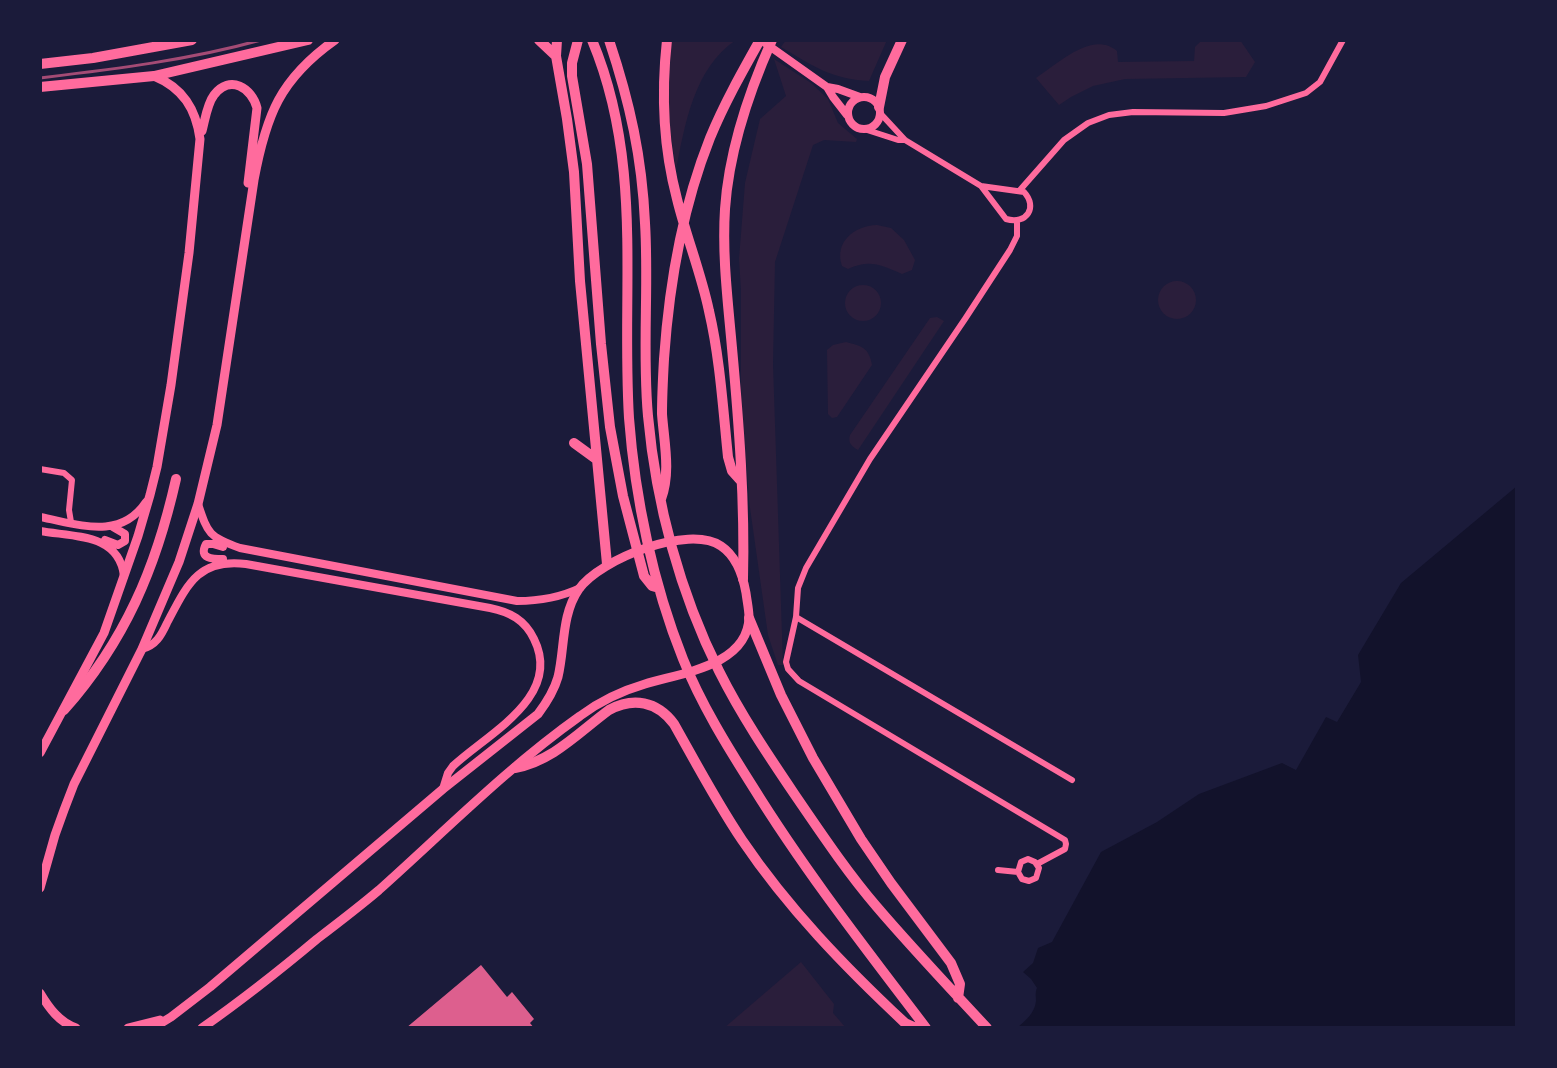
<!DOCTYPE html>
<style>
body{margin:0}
#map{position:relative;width:1557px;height:1068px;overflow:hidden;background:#1b1b3a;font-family:Rubik,sans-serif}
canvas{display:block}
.frame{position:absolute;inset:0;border:42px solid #1b1b3a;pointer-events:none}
</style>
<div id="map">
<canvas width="1557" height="1068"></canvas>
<div class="frame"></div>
</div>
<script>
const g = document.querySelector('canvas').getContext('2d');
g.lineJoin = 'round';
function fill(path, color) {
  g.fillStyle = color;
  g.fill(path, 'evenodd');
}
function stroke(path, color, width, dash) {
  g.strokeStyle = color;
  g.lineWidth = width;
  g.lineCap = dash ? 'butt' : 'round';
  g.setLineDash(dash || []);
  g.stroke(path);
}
const green = new Path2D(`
 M668,40H736C694,68 685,124 676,170L666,99Z
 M786,40H887L869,81C831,79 813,66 781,47Z
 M1202,40H1240L1255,62L1246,77L1125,79L1093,86L1071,97L1059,105L1036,78C1058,64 1092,30 1117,51L1118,62L1194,61L1195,47Z
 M774,59L811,83L828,99L838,123L857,139L856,142L824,140L813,145L775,262L773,364L783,665H778L768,635L749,501L741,389V291L739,259L745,183L760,119L786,96Z
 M877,225L891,228L904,240L915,260L912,270L902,274C881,265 870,259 848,269L842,266C834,242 854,226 877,225Z
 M1158 300a19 19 0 1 1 38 0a19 19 0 1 1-38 0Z
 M845 303a18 18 0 1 1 36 0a18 18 0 1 1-36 0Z
 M937,317L944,321L858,450C851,446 848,443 850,435L930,318Z
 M846,342C861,346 869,347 872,365L837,417L832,418L828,414L827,350L833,345Z
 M801,962L834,1004L833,1013L846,1028H724Z`);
const water = new Path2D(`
 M1517,486V1028H1017C1025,1021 1035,1013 1036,1001C1036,997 1035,992 1037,988L1031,979L1023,972L1033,963L1038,948L1052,942L1101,852L1157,822L1199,794L1282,763L1296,770L1326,717L1337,722L1361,682L1358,655L1401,583Z`);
const building = new Path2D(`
 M481,965L507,997L512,992L534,1019L530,1023L534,1028H406Z`);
const minor = new Path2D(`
 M880,113L905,140L981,186
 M864,129L898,140H905
 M981,186L1024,192C1038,207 1027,225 1006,219Z
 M1020,190L1064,140L1088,123L1109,115L1133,112L1224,113L1266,106L1306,93L1320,82L1343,40
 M1017,221V236L1010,250L965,319L870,459L806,568L798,588L796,617L786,662L788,669L799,681L1065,840L1066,844L1065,849L1037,864
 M40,469L64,473L72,480L69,510L71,522
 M796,617L1072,780
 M998,870L1018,872L1022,879L1029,881L1036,878L1039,868L1035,862L1028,859L1021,862L1018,872`);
const tertiary = new Path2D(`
 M765,43L827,87L838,89L860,97
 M827,87L833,97L847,115
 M848 113a16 16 0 1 1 32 0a16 16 0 1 1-32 0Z
 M198,504C208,534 209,537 240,548L517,601C539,601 559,598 580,588
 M40,517C78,524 120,541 146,502
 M40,531C73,537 119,533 124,576
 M105,540L118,545L125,541V534L113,527
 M223,559C213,559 198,559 206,544H213L223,547
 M142,649C156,645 161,636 167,623C187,585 198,558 246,564L490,608C510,612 525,620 534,639C563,697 487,734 453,766L448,773L443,789`);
const secondary = new Path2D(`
 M202,131C205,120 207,104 214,95C230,74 252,88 257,108L248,183
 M40,753L104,633L138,536L150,495L157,467L171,385L189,253L200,139C196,109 183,88 154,76
 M40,888L55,835L64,810L74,784L142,649L179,562L198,504L217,425L254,180C266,115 280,79 335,40
 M40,993C49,1008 59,1022 76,1028
 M128,1028L160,1020
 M153,1028L171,1017L210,987L443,789L538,714C547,702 554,691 558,677C565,648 561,615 579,589C600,559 689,524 721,546C736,556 743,576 746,593C747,601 749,610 749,617C748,666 680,673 645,684C621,691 600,701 580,716C508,767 445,831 379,890C359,907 338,923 317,939C280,970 242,1000 202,1028`);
const primary = new Path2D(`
 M539,40L556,56
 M557,40L556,56L567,119L574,172L580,281L607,564
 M578,40L572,63V76L587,164L601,344L610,427L623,496L644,576L652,586L659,588
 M592,40C644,164 621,289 629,418C635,498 653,584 683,659C701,704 727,746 753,787C805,871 866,949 926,1028
 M609,40C630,103 642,157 645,223C649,287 642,352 648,416C656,504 680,593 719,671C741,715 768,755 795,795C821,833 847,872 877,907C912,948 950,988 987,1028
 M667,40C661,94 663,146 677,199C686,236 701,273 709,311C720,358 723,409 728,457L732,471L741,481
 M40,64L93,58L192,40
 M40,87L154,76L308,40
 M879,107L885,77L902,40
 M574,443L596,459
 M661,499C671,472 664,442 662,414C662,396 663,377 664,359C669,286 683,206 710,138C724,104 742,72 760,40
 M743,579C745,502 739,424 732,348C728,302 722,256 725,209C729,150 748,94 772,40
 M749,618L781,695L813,758L861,839L891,883L951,963L960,984L958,998
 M64,710C125,641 156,568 176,479
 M515,768C553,761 579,732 609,710C633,697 657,701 674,724C696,763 717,803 742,840C788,908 845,967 905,1023L916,1028`);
const rail = new Path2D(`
 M40,78C115,69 189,60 261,40`);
fill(green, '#2a1e3b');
fill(water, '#12122b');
fill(building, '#dd5f8e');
stroke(minor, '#ff6b9d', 6);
stroke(tertiary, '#ff6b9d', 8);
stroke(secondary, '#ff6b9d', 9);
stroke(primary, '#ff6b9d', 10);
stroke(rail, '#a44b75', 3);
</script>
